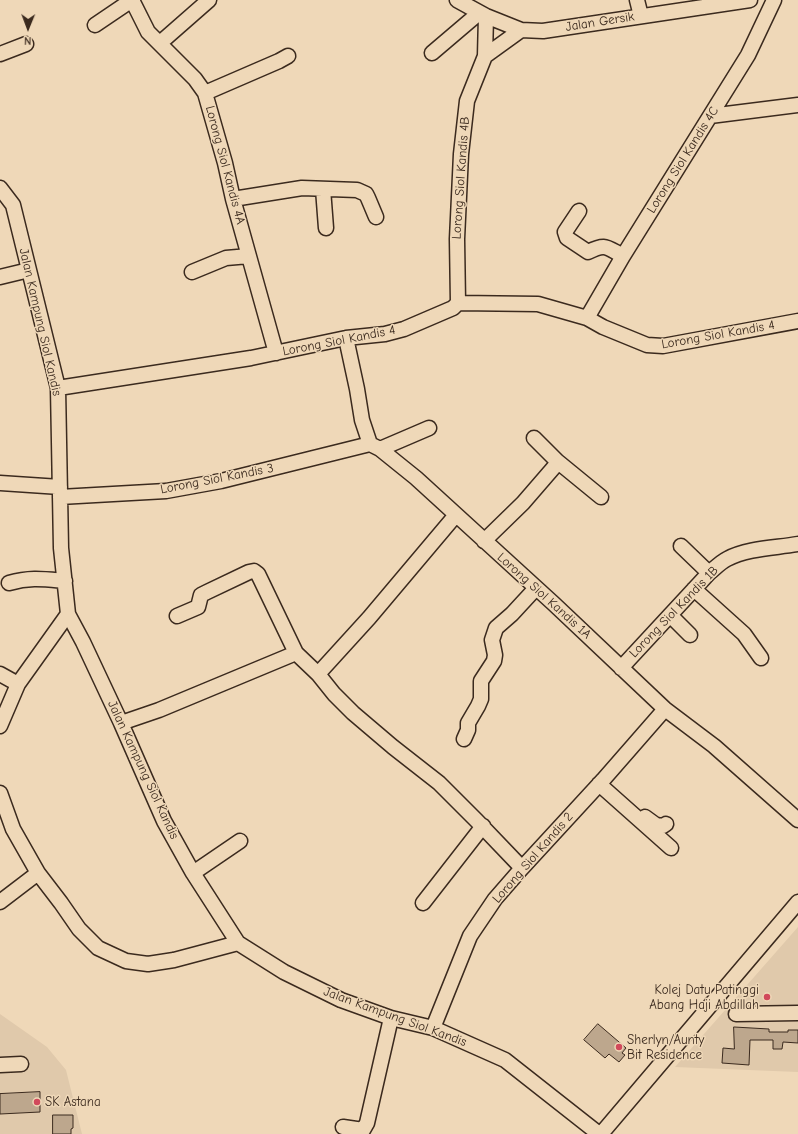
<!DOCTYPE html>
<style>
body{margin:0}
#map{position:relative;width:798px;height:1134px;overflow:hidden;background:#efd8b8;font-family:"Comic Neue",sans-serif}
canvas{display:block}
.north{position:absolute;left:8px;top:8px;width:40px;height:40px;-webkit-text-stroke:3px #efd8b8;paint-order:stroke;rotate:181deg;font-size:11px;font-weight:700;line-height:16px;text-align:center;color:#3b2a1e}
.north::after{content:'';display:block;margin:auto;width:14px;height:18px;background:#3b2a1e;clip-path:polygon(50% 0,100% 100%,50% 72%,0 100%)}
</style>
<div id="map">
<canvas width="798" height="1134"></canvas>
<div class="north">N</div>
</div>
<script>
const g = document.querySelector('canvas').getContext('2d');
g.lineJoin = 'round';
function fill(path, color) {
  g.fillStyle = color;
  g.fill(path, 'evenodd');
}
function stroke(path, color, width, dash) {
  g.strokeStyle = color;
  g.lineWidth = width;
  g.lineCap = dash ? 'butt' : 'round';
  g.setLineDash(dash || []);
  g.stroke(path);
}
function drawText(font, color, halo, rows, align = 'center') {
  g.font = font + ' "Comic Neue",sans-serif';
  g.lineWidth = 3;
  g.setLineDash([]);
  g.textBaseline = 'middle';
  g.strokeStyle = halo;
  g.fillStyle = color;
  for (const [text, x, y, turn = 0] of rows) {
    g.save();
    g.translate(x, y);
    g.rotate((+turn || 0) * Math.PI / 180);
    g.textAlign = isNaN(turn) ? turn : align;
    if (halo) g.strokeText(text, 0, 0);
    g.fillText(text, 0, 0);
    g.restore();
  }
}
const built = new Path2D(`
 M798,927V1072L675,1067Z
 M0,1014L47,1047L66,1070L82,1134H0Z`);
const building = new Path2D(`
 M598,1024L626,1048L622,1053L625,1055L619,1062L609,1054L605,1058L584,1040Z
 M734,1027L769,1029V1032H788V1030H798V1043L783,1042L782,1049H773V1040H750L749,1065L722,1063L723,1048L734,1049Z
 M40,1092V1112L0,1114V1094Z
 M53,1115H73V1128L71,1129V1134H53Z`);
const minor = new Path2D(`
 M132,0L148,32L195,79L205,93L225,163L233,199L276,353
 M457,0L486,16L521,30L543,31L750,0
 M637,0L641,16
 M95,25L132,0
 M160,43L209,0
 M432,53L479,13
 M0,54L26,44
 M485,56L521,30
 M205,93L279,61L288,56
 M710,116L798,105
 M0,188L13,205L58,388L61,548L68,614L83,642L121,723L164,821L193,873L238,943L284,972L341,1000L391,1018L433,1028L505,1060L599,1134
 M323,189L326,228
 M233,199L302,188L357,190L366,194L368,198L376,217
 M579,211L565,232L567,238L588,252C606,243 606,247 623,256
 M192,272L226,258L249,256
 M0,277L29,270
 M458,303L457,239L461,154L467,101L485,56L486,16
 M587,318L623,256L748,55L774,0
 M346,338L357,389L362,420L370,444L380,449L416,478L554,604L665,709L714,746L798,820
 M58,388L251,358L346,338L385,334L404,329L453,308L458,303L538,304L587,318L603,327L647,345L663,346L798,321
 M380,449L429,428
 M557,461L601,497
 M0,483L60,487
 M60,497L166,491L221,481L370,444
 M484,541L523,503L555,466L557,461L534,438
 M681,546L709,573
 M9,583C30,577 43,579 65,581
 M694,589L744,634L761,658
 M670,615L690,635
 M177,616L198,607L201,595L207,592L249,572L254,571L258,574L296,653
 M621,668L709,573C715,568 721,562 727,559C748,548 775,548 798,544
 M0,674L18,684
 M318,674L369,618L455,516
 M121,723L159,710L296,653L318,674L334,694L353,713L393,747L439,783L477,821L522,868
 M0,726L18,684L68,614
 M464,739L468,730V723L478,706L481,699V681L494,661L495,655L492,640L496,628L512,614L536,588
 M599,784L671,848
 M0,793L13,829L38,873L61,903L79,929L98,948L126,961L148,964L174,960L238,943
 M645,817L656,825L663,826L666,824
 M193,873L240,841
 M0,902L38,873
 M423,903L483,826
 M736,1014L798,1013
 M433,1028L470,936L495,899L522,868L603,780L665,709
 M0,1065L21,1064
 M343,1127L363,1130L367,1123L391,1018
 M601,1134L798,902`);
const markers = [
 [767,997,4,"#d1495b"],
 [619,1047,4,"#d1495b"],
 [37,1102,4,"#d1495b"]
];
const streetNames = [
 ["Jalan Gersik",600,22,-9],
 ["Lorong Siol Kandis 4C",683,160,-58],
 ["Lorong Siol Kandis 4A",225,165,75],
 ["Lorong Siol Kandis 4B",461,178,-86],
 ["Jalan Kampung Siol Kandis",40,322,77],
 ["Lorong Siol Kandis 4",718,335,-10],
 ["Lorong Siol Kandis 4",339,341,-11],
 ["Lorong Siol Kandis 3",217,479,-11],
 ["Lorong Siol Kandis 1A",544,596,42],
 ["Lorong Siol Kandis 1B",674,612,-46],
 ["Jalan Kampung Siol Kandis",143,770,65],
 ["Lorong Siol Kandis 2",533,858,-49],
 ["Jalan Kampung Siol Kandis",395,1017,20]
];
const poiNames = [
 ["Kolej Datu Patinggi",759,990,"right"],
 ["Abang Haji Abdillah",759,1005,"right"],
 ["Sherlyn/Aunty",627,1040],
 ["Bit Residence",627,1055],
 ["SK Astana",45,1102]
];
fill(built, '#e0c9ab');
fill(building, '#bda78d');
stroke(building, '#3b2a1e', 1);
stroke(minor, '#3b2a1e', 17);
stroke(minor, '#efd8b8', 14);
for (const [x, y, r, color] of markers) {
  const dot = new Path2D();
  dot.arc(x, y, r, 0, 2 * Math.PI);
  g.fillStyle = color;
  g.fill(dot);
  stroke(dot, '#efd8b8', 1.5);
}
drawText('13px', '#3b2a1e', '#efd8b8', streetNames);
drawText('13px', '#3b2a1e', '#efd8b8', poiNames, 'left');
</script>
